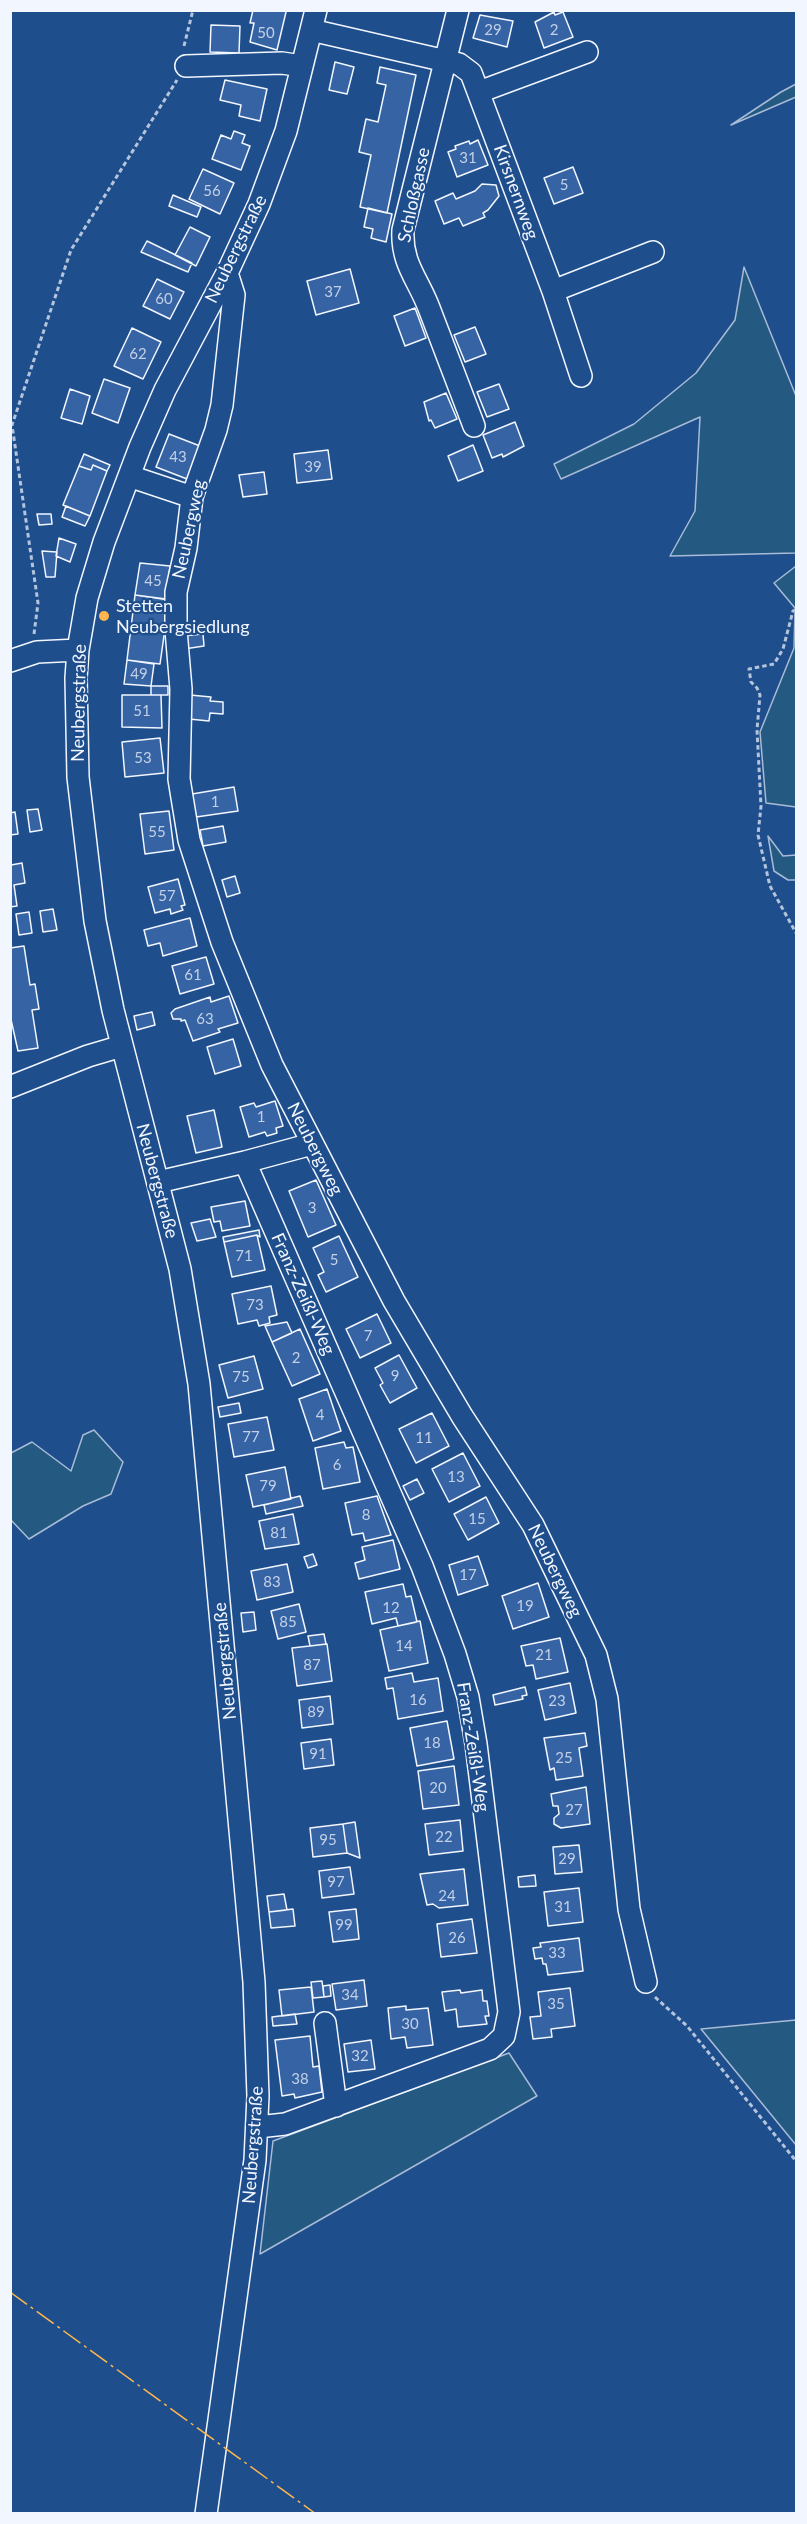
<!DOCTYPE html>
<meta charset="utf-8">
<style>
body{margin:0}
#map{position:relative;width:807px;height:2524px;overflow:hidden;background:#1f4e8c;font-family:Lato,sans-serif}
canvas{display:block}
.frame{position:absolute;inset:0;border:12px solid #f2f6ff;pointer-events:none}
</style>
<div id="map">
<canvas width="807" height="2524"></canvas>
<div class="frame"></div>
</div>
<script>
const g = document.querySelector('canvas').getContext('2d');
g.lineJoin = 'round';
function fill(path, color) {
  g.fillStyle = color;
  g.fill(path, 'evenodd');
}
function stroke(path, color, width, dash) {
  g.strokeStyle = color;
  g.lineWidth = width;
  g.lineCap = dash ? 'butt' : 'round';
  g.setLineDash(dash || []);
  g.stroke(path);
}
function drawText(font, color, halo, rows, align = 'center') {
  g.font = font + ' Lato,sans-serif';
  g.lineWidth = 4.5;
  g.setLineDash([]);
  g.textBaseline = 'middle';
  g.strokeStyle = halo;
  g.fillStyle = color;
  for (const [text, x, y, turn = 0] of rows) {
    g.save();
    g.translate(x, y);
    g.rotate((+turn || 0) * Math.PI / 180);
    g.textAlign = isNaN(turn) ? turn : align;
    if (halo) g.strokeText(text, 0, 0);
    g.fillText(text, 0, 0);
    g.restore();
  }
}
const green = new Path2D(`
 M796,84V97L731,125L781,92Z
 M744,267L796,396V553L670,556L695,511L700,417L561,479L554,464L634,424L696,373L735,320Z
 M796,566V807L766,803L760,732L794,648L795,608L774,583Z
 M768,836L783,856L796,855V880H788L774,871Z
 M94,1430L123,1462L111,1494L83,1506L29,1539L11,1520V1453L32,1442L71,1471L83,1435Z
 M796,2020V2145L701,2029Z
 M509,2053L537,2096L260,2254L273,2141Z`);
const building = new Path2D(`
 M253,10H288L286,12L277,50L250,42L254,23H250Z
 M554,12L555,15L563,12L573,37L544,48L535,22Z
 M480,15L513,21L507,47L473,38Z
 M211,25L240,26L239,53L210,52Z
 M335,62L354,67L347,94L329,90Z
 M380,67L416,75L387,213L360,207L371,155L359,152L366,119L378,122L386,85L377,83Z
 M225,80L267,89L260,121L239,116L241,105L220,100Z
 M234,131L245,135L242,143L250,146L241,170L212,159L221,135L231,139Z
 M478,140L488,165L457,177L448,152L456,149L455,146L469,141L470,144Z
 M573,167L583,193L554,204L544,178Z
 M203,169L234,183L220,214L189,199Z
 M482,184L496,185L499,196L488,210L483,213L485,217L463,226L459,218L444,224L435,201L453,193L456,199L475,191Z
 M173,195L201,207L197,217L169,206Z
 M368,208L392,214L386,242L371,238L373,229L364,227Z
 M190,227L210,237L196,266L175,255Z
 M147,241L192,263L188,272L141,252Z
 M350,269L359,303L316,315L307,281Z
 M157,279L184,292L170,319L143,306Z
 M415,308L426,338L405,346L394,316Z
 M475,327L486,354L465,362L454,335Z
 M132,328L161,342L143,379L114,366Z
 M104,379L130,388L118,423L92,413Z
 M499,384L509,409L487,417L477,392Z
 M70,389L90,396L82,424L61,418Z
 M446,393L457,419L435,428L431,420L429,421L424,402Z
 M515,422L524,446L503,457L502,454L492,458L483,435Z
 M169,434L200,446L187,479L156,467Z
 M473,445L483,471L458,481L448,456Z
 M328,450L332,479L297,483L294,454Z
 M84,454L110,465L107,471L93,465L91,470L79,466Z
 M93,465L107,471L90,516L63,505L79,466L91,470Z
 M264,472L267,494L243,497L239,475Z
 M66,506L90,516L85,526L62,517Z
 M37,514H51L52,524L39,525Z
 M59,538L76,544L70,562L56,556Z
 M42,551L57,552L55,577H46Z
 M140,563L170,566L166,599L135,595Z
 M135,595L169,600L160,664L127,660Z
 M203,634L204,646L184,649L183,636Z
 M127,660L154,664L151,686L124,684Z
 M151,686H168V695H151Z
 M122,695H161L162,728L122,727Z
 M190,695L211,697L210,701L223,702V714L210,713L209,721L189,719Z
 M160,738L164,773L125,777L122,742Z
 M234,787L238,811L196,817L192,794Z
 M38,809L42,830L30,832L27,810Z
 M169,811L174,850L145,854L140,814Z
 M15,812L18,834L10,835V813Z
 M223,826L226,842L203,846L200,830Z
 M10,859L11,865L22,863L25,883L14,885L17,906L10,907Z
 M235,876L240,893L227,897L222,880Z
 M178,879L185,905L181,906L183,910L171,914L170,909L155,913L148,887Z
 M53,909L57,930L43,932L40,911Z
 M29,912L32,933L19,935L16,914Z
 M190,918L197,946L163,956L160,943L148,946L144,930Z
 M24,946L30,985L35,984L39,1009L32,1010L38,1048L18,1051L10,1015V948Z
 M206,957L214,984L180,994L172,966Z
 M229,996L238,1023L218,1029L220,1032L193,1041L185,1020L181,1021V1019H173L171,1013L175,1009L210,997L211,1002Z
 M152,1012L155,1025L137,1030L134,1016Z
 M233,1039L241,1066L215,1074L207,1047Z
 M275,1101L283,1126L276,1128L277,1133L267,1136L265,1132L249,1137L240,1107L254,1103L256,1107Z
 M214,1110L222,1147L196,1153L187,1116Z
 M316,1180L336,1225L308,1237L289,1191Z
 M245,1201L250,1226L222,1231L220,1221L214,1222L211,1207Z
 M210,1219L216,1237L197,1241L191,1223Z
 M259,1230L260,1237L257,1235L224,1242L223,1237Z
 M257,1235L265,1270L232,1277L224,1242Z
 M339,1236L358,1277L326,1292L318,1275L324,1272L313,1248Z
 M271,1286L277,1315L269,1317L270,1323L259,1326L257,1320L238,1324L232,1294Z
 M377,1314L391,1343L360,1358L346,1329Z
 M287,1322L292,1333L272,1342L265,1326Z
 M300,1329L320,1374L292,1386L272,1342Z
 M399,1355L417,1388L390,1403L380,1385L383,1383L375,1368Z
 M254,1356L263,1389L228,1398L219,1365Z
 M327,1389L341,1431L313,1441L299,1399Z
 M239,1403L241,1413L220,1417L218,1407Z
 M432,1413L449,1446L416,1463L399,1429Z
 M267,1417L274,1450L234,1457L228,1424Z
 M344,1442L346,1448L353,1447L360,1482L323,1489L315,1448Z
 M463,1453L480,1486L449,1502L432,1469Z
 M285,1467L291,1499L253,1507L246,1475Z
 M417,1479L424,1493L410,1500L403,1486Z
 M300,1496L303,1506L266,1514L264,1505Z
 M377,1496L391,1535L365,1541L363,1533L352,1535L345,1503Z
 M486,1497L499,1523L468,1540L454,1514Z
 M293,1514L299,1544L265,1549L259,1521Z
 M393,1540L400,1569L359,1579L355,1563L365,1560L362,1547Z
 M313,1554L317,1565L308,1568L304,1557Z
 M478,1556L488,1585L458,1595L449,1565Z
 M287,1564L293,1592L257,1600L251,1571Z
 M538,1583L549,1617L513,1629L502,1596Z
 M403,1584L406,1597L411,1596L417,1622L398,1626L396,1618L372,1624L365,1592Z
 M299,1604L306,1632L278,1639L271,1611Z
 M254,1612L256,1630L243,1632L241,1613Z
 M420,1621L428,1663L389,1671L380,1630Z
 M324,1634L326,1644L310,1646L308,1636Z
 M560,1638L568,1672L536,1679L533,1665L526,1666L521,1646Z
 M327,1644L332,1681L297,1686L292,1648Z
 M412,1673L414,1682L438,1678L443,1711L398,1719L393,1688L387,1689L385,1678Z
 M570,1683L576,1713L545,1720L538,1690Z
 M525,1687L527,1695L522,1696L523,1699L495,1705L493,1695Z
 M330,1696L333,1724L302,1728L299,1700Z
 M447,1721L454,1759L417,1766L410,1728Z
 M585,1733L587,1746L579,1748L583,1776L556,1780L554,1768L550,1770L544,1738Z
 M331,1739L334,1765L304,1769L301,1743Z
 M454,1766L459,1805L423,1809L418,1771Z
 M586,1787L590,1824L561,1828L554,1824V1818L559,1814L558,1806H553L551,1794Z
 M460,1820L463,1851L429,1855L425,1824Z
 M355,1822L360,1858L347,1853L343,1824Z
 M343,1824L347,1853L313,1857L310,1828Z
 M579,1845L582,1872L555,1874L553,1847Z
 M350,1867L354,1894L322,1898L319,1871Z
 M464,1869L468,1905L439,1908L433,1904L427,1905L420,1874Z
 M535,1875L536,1886L519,1887L518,1877Z
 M579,1888L583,1922L548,1926L544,1892Z
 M284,1894L287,1910L269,1912L267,1896Z
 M293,1909L295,1926L271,1928L269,1912Z
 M356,1909L359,1939L333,1942L329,1912Z
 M472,1919L477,1953L441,1957L437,1924Z
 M579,1938L583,1971L548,1975L546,1964H543L542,1958L535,1959L533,1948L541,1947L540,1943Z
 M364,1980L367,2006L336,2010L332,1984Z
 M322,1981L324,1997L313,1998L311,1982Z
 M330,1985L331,1996L324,1997L323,1986Z
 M311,1987L314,2012L282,2016L279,1990Z
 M570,1988L575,2026L551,2029L552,2037L533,2039L530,2017L541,2016L538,1992Z
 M460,1990L461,1993L482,1990L483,2001H487L489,2016H485L487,2024L458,2027L456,2009L445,2011L442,1992Z
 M406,2006V2010L428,2008L433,2045L407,2048L405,2037L391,2039L388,2008Z
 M295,2014L297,2024L273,2026L272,2017Z
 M310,2036L313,2067L319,2066L322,2092L295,2098L294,2094L282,2096L275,2040Z
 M371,2040L375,2069L348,2072L344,2044Z`);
const path = new Path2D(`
 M184,46L193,10
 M796,610L793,611L783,649L774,664L749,669L751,682L757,688L760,695L757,730L761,806L758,835L770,886L796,933
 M34,634L38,603L12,425L71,250L177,80
 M655,1997L687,2026L796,2161`);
const minor = new Path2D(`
 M458,10L403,230C401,263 418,279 429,308C444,347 459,387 474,426
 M311,30L459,64L471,73L553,291L581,376
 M186,66L282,63L302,66
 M479,92L587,52
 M227,273L234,295L222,405L216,430L192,497L186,548L176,592V630L181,689L179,779L189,840L222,942L272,1065L394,1301L462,1416L533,1525L596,1655L607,1699L629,1909L646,1982
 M553,291L653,252
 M129,476L192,497
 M10,661L37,652L78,650
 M10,1087L88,1056L122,1046
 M245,1162L422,1566L455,1654L468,1697L476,1744L509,2012L504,2036L490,2049L285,2124L258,2127
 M158,1182L245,1162L312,1144
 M325,2023L336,2106
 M206,2514L255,2160L258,2096L254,1982L199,1384L180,1269L113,1010L95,921L78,777L76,678L78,650L87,598L104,542L140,447L165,390L227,273L259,204L286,131L316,10`);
const power = new Path2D(`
 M10,2292L316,2514`);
const markers = [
 [104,616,6,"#ffb74d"]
];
const numberNames = [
 ["29",493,30],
 ["2",554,30],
 ["50",266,33],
 ["31",468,158],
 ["5",564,185],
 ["56",212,191],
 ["37",333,292],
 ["60",164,299],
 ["62",138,354],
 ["43",178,457],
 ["39",313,467],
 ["45",153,581],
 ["49",139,674],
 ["51",142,711],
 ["53",143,758],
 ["1",215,802],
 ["55",157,832],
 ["57",167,896],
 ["61",193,975],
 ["63",205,1019],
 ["1",261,1117],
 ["3",312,1208],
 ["71",244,1256],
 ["5",334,1260],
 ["73",255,1305],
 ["7",368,1336],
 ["2",296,1358],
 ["9",395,1376],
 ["75",241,1377],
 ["4",320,1415],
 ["77",251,1437],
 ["11",424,1438],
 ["6",337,1465],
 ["13",456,1477],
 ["79",268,1486],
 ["8",366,1515],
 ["15",477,1519],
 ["81",279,1533],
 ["17",468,1575],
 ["83",272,1582],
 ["19",525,1606],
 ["12",391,1608],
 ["85",288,1622],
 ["14",404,1646],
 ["21",544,1655],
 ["87",312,1665],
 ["16",418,1700],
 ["23",557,1701],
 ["89",316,1712],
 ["18",432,1743],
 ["91",318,1754],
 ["25",564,1758],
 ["20",438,1788],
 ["27",574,1810],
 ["22",444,1837],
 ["95",328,1840],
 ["29",567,1859],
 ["97",336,1882],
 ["24",447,1896],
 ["31",563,1907],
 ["99",344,1925],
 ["26",457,1938],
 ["33",557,1953],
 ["34",350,1995],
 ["35",556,2004],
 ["30",410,2024],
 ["32",360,2056],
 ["38",300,2079]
];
const streetNames = [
 ["Kirsnernweg",516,192,70],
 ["Schloßgasse",414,195,-78],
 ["Neubergstraße",236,249,-64],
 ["Neubergweg",189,529,-78],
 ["Neubergstraße",79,703,-89],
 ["Neubergweg",315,1149,63],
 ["Neubergstraße",157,1181,75],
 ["Franz-Zeißl-Weg",303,1294,66],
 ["Neubergweg",555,1571,64],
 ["Neubergstraße",225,1661,-95],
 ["Franz-Zeißl-Weg",473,1747,81],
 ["Neubergstraße",253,2145,-86]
];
const poiNames = [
 ["Stetten",116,606],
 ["Neubergsiedlung",116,627]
];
fill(green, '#245a82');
stroke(green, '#a8bbd7', 1.5);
fill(building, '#3563a3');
stroke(building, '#f2f6ff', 1.5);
stroke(minor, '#f2f6ff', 24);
stroke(path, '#b3c4dc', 3, [4.5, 3]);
stroke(minor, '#1f4e8c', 21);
stroke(power, '#ffb74d', 1.5, [21, 4.5, 3, 4.5]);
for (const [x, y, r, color] of markers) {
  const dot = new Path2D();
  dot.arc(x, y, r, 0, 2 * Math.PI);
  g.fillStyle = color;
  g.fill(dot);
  stroke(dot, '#1f4e8c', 2);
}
drawText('15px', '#c3d1e8', null, numberNames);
drawText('18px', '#f2f6ff', '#1f4e8c', streetNames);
drawText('18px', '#f2f6ff', '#1f4e8c', poiNames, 'left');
</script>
